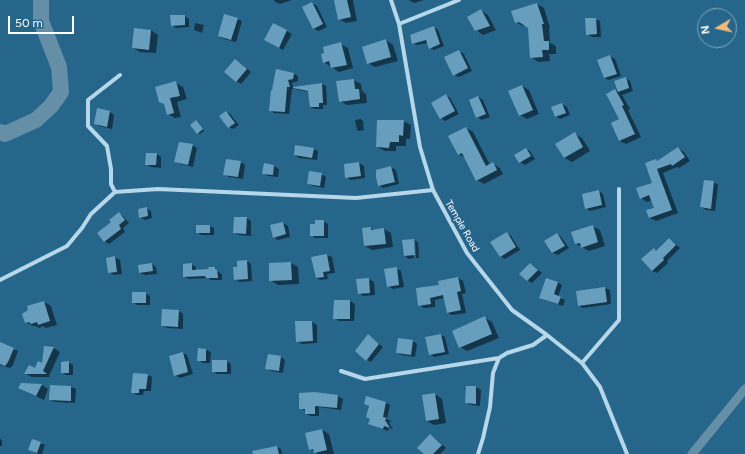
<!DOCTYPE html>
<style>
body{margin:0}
#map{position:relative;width:745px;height:454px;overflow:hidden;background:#27668b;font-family:Figtree,sans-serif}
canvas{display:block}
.north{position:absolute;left:697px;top:8px;width:40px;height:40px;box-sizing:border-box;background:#27668b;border:1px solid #7da3b9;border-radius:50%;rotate:261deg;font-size:11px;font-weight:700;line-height:16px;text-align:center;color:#fff}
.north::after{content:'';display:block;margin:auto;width:14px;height:18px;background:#f2ba7b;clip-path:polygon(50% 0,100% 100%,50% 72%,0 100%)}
.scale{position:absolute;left:8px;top:16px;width:66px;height:18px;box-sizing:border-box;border:2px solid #fff;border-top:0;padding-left:5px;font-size:12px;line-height:14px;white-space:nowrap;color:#fff;-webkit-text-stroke:3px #27668b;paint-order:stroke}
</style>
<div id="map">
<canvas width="745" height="454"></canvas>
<div class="north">N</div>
<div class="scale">50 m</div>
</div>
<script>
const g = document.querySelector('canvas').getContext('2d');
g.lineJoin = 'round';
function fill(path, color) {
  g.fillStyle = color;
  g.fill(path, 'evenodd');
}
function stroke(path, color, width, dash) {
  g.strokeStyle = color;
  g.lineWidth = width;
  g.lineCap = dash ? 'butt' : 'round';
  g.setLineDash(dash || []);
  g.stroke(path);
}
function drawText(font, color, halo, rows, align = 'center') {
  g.font = font + ' Figtree,sans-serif';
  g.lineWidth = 4;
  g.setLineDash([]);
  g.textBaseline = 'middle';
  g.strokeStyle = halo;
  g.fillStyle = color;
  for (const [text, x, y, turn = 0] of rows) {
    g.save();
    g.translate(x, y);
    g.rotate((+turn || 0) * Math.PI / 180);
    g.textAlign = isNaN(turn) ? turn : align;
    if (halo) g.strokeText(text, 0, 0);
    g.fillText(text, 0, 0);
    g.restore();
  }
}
const shadow = new Path2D(`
 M274,0H292L280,4L275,2Z
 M335,0H353L357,21L346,23L339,19Z
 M409,0H424L414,3Z
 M312,3L317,6L327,27L319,31L314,29L303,7Z
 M537,4L544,8L550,28H549L550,43L556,46V54H549L550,61L538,62L531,57L529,27L526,26H523L516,22Z
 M481,10L488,15L496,30L483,35L476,30Z
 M185,16L189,19V27L176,28L172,25Z
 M237,19L242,21L236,42L224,39L219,36Z
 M595,19L600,21L601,37H592L587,34Z
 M195,23L204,25L202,33L194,30Z
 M273,24L292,34L283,50L270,43Z
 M434,27L438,30L444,46L434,50L430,48L428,43L417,45L413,43Z
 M135,29L151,30L158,35L156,53L140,52L133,48Z
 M386,40L393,45L398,61L375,67L368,63Z
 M340,44L348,48L353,68L339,72L324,62Z
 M459,51L464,54L472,71L459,77L454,75Z
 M610,56L615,59L621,76L609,80L605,78Z
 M240,63L251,72L241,84L236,81Z
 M277,70L294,74L298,76V81L292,83L294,89H292L289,114L274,113L270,110Z
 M626,78L630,81L633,91L622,95L630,109L628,110L641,137L626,144L620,141L612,124L621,119L615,90L619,92L615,82Z
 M354,80L361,84L362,91L366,94L367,103L347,105L340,101Z
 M176,83L183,87L187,99L177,102L181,117L175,118L168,114L165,104Z
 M322,84L326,86L327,105H323V109H315L310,107V92L298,90L294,88Z
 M522,86L529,90L539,114L527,119L520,115Z
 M446,95L450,98L459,114L445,121L441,118Z
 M478,97L483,100L490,117L482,120L477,117Z
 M562,104L567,107L570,115L560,119L556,116Z
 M98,110L110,112L114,115L112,129L99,126L95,123Z
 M226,112L230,114L239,125L233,129L229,127Z
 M361,119L363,121L364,130L359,131L357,130L355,120Z
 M403,121L411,125L410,139H406V146H396V151H385L377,147Z
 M198,123L204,131L200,134L198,133Z
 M466,128L473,132L490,165L493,164L500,168L503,174L484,184L477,180L466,158L458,154Z
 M575,134L582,138L590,151L572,162L565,158L557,144Z
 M192,145L197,148L193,167L180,164L176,162Z
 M678,148L684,152L690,161L679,168L677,167L663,173L678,213L656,221L650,218L655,208L652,200L647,202L641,198L654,183L656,160L658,161Z
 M314,149L318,151L317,160L299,158L295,155Z
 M526,149L530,151L535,159L525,165L520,162Z
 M157,154L161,157V168L151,167L146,164Z
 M241,162L245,165L243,179L229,177L225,174Z
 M359,163L364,166L365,178L351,180L346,177Z
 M264,165L274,166L279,169L278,177L268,176L263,173Z
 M391,167L396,170L399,184L383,188L379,185Z
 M321,174L326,177L324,188L313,186L308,184Z
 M714,182L718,185L715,211L706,210L701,207Z
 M599,191L603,194L606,207L590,211L586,208Z
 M146,208L151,211L152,218L145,220L140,217Z
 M119,213L123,216L129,223L123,228L125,232L109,244L104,241L112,222Z
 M247,218L251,221V236L239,235L234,233Z
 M323,221L328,224V238H315L311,235Z
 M283,223L288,226L290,237L278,240L274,238Z
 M210,226L214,228V235H202L198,233Z
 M592,226L600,230L605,246L589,251L576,244Z
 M370,228L375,230L384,229L391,233L393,247L372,250L365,246Z
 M507,233L511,236L520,250L505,259L500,256Z
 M557,234L561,237L569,248L558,255L553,253L546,241Z
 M669,239L673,242L680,248L667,261L668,263L657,273L652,271L654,249L657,251Z
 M413,240L418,242L419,258H416L415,241H413L414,258L409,259L405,256Z
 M327,255L332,257L335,273L327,274L328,279L321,280L316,278L313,257Z
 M115,257L120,260L122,274L114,275L109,272L107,258Z
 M247,261L251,264L252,281L240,282L235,279L238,268Z
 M291,263L298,267L299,284L278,285L270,280Z
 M152,264L156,267L157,274L145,275L140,273Z
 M191,264L196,267V271L210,270L209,268H215L217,269H214L222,274V280H211L208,278L189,279L184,277Z
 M531,264L535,267L542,273L532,283L527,280Z
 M396,268L401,271L404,287L393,289L388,286Z
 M458,278L463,281L466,293L462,294L466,313L452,315L448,313L444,298L435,300V307L424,308L419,305Z
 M369,279L374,282L375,295L363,296L359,293Z
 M557,282L562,285L558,297L565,300L563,306L545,300L540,297Z
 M605,288L610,290L611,304L583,308L579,306Z
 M145,293L150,296V305H137L133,302Z
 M335,301H350L355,304L354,321H339L334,318Z
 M44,302L51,306L57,325L46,328L43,326L39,328L36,326H33L26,322Z
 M179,311L183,314V329L167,328L162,326Z
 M485,318L492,322L499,338L467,351L460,347Z
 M296,322H312L317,325V343L302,344L297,341Z
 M441,335L445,337L449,354L434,357L430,354Z
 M372,338L383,347L371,362L367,360Z
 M413,341L417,344L415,357L401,355L397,353Z
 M0,344L18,351L13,365L10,368L0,365Z
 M45,347L54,348L60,352L49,376L51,377H32L26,374L43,365Z
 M199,349L206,350L211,352L210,363H203L198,360Z
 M183,353L187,355L193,374L180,378L175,375Z
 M281,357L285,360L283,373L271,371L266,368Z
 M226,361L231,364V374H217L213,371Z
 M68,362L73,365V375H66L62,372Z
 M148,375L152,377L151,391H144L143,395H137L132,392Z
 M21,384L42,385L48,389L44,400L27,392Z
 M51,386L71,387L76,389L75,403L55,402L50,400Z
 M467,387H476L481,390L480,406L471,405L466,403Z
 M314,393L338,396L343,399L341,410L319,407V416H311L306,414V411L300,408Z
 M435,394L442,399L446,423L434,425L427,421Z
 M367,397L386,403L390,405L387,419L391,421L389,423L393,429L389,428L388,431L374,426L371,419L370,407L365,404Z
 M322,430L329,434L334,454H318L310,449Z
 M435,438L446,448L440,454H425Z
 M0,439L2,440V446H0Z
 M40,443L45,445L42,454H39L29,450Z
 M277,447L281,449L282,454H264Z`);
const canal = new Path2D(`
 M692,454L745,389`);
const river = new Path2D(`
 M0,132L5,134L36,120L51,106L61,92L59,67L41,21V0`);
const building = new Path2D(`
 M334,0H347L351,17L338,20Z
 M312,2L323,24L313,29L302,7Z
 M537,3L544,24H542L544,41H549V50H542L543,57L530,58L528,28L519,22L515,23L511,11Z
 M481,9L490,26L475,31L467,17Z
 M224,14L238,18L231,40L218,36Z
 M170,15H185V25L171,26Z
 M585,18H596L597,34L586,35Z
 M273,23L287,30L279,48L264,40Z
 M434,26L440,44L429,49L426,40L412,44L410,35Z
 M134,28L151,30L149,50L132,48Z
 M386,39L391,57L367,64L362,47Z
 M341,42L347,65L331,68L329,61L323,63L321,54L324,53L323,47Z
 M459,50L468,68L453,76L444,57Z
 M610,55L617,74L604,78L597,60Z
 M235,59L247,69L236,82L224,72Z
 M276,69L294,73L293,79L288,80L290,87H287L285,112L269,111L271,90H272Z
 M626,77L629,88L618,92L614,81Z
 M354,79L355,89H359L360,99L339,102L336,81Z
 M176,81L180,96L170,98L174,113L167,115L164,104L159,102L155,87Z
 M322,83L323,103H319V107H310L308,91L293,88V87Z
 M522,85L533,110L519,116L508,91Z
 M615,89L624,105L622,106L635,134L619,141L611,123L619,119L606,94Z
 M446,94L455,111L440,119L431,103Z
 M478,96L486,114L476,118L469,100Z
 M562,103L566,113L555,117L551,107Z
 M97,108L110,111L107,127L94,124Z
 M226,111L235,123L228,128L219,116Z
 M196,120L203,129L197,134L190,125Z
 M377,120H404L403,136L399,135V142H390L389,148L376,147Z
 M466,127L486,166L493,162L497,170L476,181L462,153L458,155L448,136Z
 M575,132L583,147L564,158L555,144Z
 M179,142L193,144L188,165L174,162Z
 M295,145L314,148L312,158L294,155Z
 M678,147L685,157L672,166L671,164L657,169L672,210L649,218L646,210L654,208L649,195L640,199L636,188L652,183L645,163L656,159L657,161Z
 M526,148L531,156L519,163L514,155Z
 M146,153H157L156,165H145Z
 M226,159L241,161L238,177L223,175Z
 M359,162L361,176L345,178L344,164Z
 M264,163L274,165L273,175L262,174Z
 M391,166L395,182L378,186L376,177V170Z
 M309,171L322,173L320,186L307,184Z
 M704,180L714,181L711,209L700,207Z
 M599,190L602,205L585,209L582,194Z
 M147,207L148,216L139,218L138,209Z
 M119,212L125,220L119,225L121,229L104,242L97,233L111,222L109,220Z
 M234,217H247L246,234L233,233Z
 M315,220H324V236H310V224H315Z
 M283,222L286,234L273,238L270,225Z
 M196,225H210V233H196Z
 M593,225L598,242L581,248L580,243L575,244L571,232Z
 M371,227V230L384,228L386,244L364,246L362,228Z
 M507,232L516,247L500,257L490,242Z
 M557,233L565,246L552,253L544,241Z
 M669,238L676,245L663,258L664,260L652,271L641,259L654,248L656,251Z
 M414,239L415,255L404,256L402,240Z
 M327,254L330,271L323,272L324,277L316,278L311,257Z
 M115,256L117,272L108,273L106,258Z
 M247,260L248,279L234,280L233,267H237V261Z
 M291,262L292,280L269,281V263Z
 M152,263L153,271L139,273L138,265Z
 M192,263V270L209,269L208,267H215V269L217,270L218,278H206L205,276L183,277V264Z
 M530,263L538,270L527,281L519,274Z
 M397,267L399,285L387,287L384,269Z
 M458,277L461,291L457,292L461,310L447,313L443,295L430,298L431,304L418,306L416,288L439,285L438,281Z
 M369,278L370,293L358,294L356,279Z
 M546,278L558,282L554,294L561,297L558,304L539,298Z
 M605,287L607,302L578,306L576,291Z
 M132,292H146V303H132Z
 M334,300H350V319H333Z
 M44,301L50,321L38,325L37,322L31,324L29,322L25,323L22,314L28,310L27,306Z
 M162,309L179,310L178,327L161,326Z
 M485,316L492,334L459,348L452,331Z
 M295,321H312L313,341L296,342Z
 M368,334L379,344L366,361L355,351Z
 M441,334L445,352L429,355L425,337Z
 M398,338L413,340L411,355L396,353Z
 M0,342L14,348L8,362L5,366L0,364Z
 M44,346L54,347L43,371L47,374H24L29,365L35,368L38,361L42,363Z
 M198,348L206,349V361H197Z
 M183,352L188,372L174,376L169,356Z
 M268,354L281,356L279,371L265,369Z
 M212,360H227V372H212Z
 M69,361V373H61V362Z
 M133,373L148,374L146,389H139V393H131Z
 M21,383L42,384L36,396L18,388Z
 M50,385L71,386V401L49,400Z
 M466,386H476V404L465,403Z
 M314,392L338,395L337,408L315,406V414H305V409H299V393Z
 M435,393L439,419L426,421L422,395Z
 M366,396L386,402L383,417L387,418L385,420L390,428L384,426L383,429L368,424L370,419L366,417L369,406L364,404Z
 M322,429L327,450L314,453L313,449L309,450L305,433Z
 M430,434L442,445L433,454H424L417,448Z
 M32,439L41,442L37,453L28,450Z
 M277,446L279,454H253L252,451Z`);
const minor = new Path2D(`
 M391,0L399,24L420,147L433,190L467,253L512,310L547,335L582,363L600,387L627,454
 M399,24L459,0
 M115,192L111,184V169L107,146L88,126V100L120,75
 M0,280L67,246L82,228L91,214L115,192L158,189L356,198L433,190
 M582,363L619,320V189
 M341,371L365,379L499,358
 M478,454L483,438L490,407L493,373L499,358L507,353L533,345L547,335`);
const streetNames = [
 ["Temple Road",462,226,60]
];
fill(shadow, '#0007');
stroke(canal, '#658ea7', 9);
stroke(river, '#658ea7', 16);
fill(building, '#689ebd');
stroke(minor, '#b6d7ea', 4);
drawText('10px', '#fff', '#27668b', streetNames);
</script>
